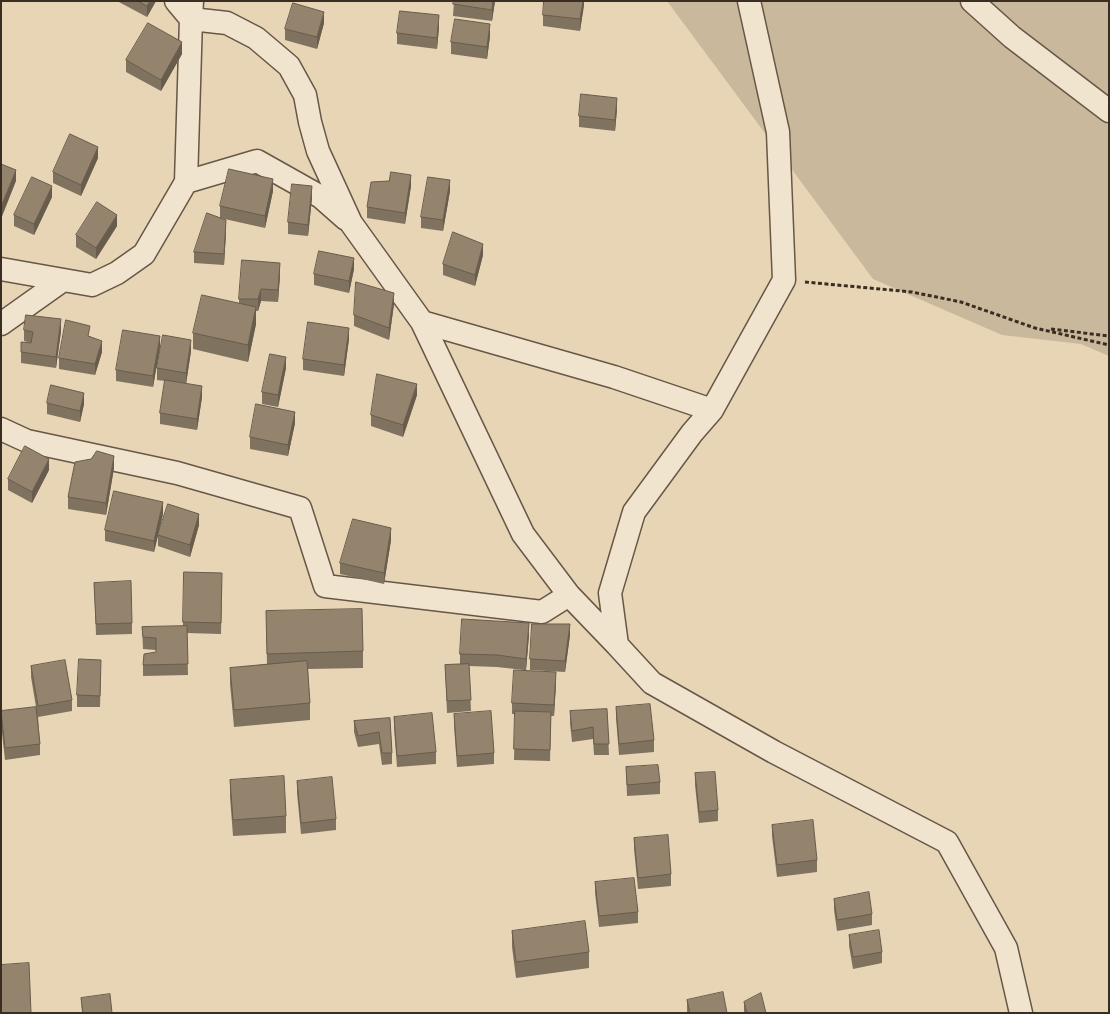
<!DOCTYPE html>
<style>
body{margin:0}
#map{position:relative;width:1110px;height:1014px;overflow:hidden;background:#e8d5b5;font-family:"EB Garamond",serif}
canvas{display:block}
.frame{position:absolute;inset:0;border:2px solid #3a2d22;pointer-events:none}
</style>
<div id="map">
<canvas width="1110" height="1014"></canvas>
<div class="frame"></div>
</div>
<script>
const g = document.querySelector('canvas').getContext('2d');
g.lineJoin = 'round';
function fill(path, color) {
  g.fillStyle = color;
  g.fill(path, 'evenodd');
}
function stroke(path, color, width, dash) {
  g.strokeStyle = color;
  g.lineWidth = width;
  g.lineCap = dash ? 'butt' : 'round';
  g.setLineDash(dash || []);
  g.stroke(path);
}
const green = new Path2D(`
 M667,1H1109V356L1081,344L1002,335L873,279Z`);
const path = new Path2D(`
 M805,282L912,292L961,302L1035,328L1109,345
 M1051,329L1109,336`);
const minor = new Path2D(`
 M176,1L191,19L186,182
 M192,1L191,19L227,23L256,38L289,66L305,95L310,122L318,151L351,223L422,322L523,534L569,595L617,645
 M749,1L778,132L784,280L712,410L692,433L634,512L610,593L617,645L652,683L774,752L947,842L1006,948L1021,1013
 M972,1L1012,37L1109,111
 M1,269L92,285L117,273L144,254L186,182L257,161L321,197L346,219
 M422,322L614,377L712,410
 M1,324L63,280
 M1,429L27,441L177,473L300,508L325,586L542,612L569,595`);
const wall = new Path2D(`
 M117,1H156L147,17Z
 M454,1H495L492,21L453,16Z
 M584,1L580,31L543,26V15Z
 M324,23L317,49L285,40V29Z
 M439,27L437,49L397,44V33Z
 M490,36L487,59L451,54V42Z
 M182,54L161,91L126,72V60Z
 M617,109L615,131L579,127V116Z
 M98,158L81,196L53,183V172Z
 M389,181L411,186L405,224L367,218V207Z
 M273,191L265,228L220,218V206Z
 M450,191L443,231L421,228V217Z
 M52,197L34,235L14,226V215Z
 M312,198L308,236L288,234V222Z
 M117,226L96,259L76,247V235Z
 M226,232L224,265L194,263V252Z
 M483,255L475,286L443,275V264Z
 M354,269L349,293L314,285V274Z
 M280,275L278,302L261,301L258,311H256V324L248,362L193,349V333L239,303V299Z
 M394,304L389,340L354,326V315Z
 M24,330L61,331L56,368L21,363V342L31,343L24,341Z
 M90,336L102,352L95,375L59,369V358Z
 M349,339L344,376L303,370V359Z
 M160,347L153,387L116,381V370Z
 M191,351L186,384L202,397L197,430L160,424V413L165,381L157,380V368Z
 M286,368L278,407L262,404V392Z
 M417,395L403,437L371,426V415Z
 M47,403L84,404L80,422L47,414Z
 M295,423L288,456L250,449V437Z
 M114,468L106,515L68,509V497Z
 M49,470L32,503L8,490V479Z
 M163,514L158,534L199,525L190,557L158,546V536L154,552L105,541V530Z
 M391,540L384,584L340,574V563Z
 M94,583L132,623V634L96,635Z
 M222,584L221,634L187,633L188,675L143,676V665L156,652V650L143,649L142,627L183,626V622Z
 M266,611L363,651V668L308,669L310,703V720L234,727L230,684V668L267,664Z
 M529,635L526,670L556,683L554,716H551L550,761L514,760L515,714H512V703L524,670L497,667L469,666L471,711L447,713L445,665L460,664V654Z
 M570,635L565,672L530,670V659Z
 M31,666L72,700V711L38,717L40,744V755L5,760L1,724V711L36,707L31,677Z
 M101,672L100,707H77V695Z
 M616,707L654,740V752L619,755L616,718Z
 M607,709L609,755H594L593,739L572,742L570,723V711Z
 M454,714L494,753V764L457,767L454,726Z
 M394,717L436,752V764L397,767L394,728Z
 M390,718L392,753V764L382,765L379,744L358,747L354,732V721Z
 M626,767L660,782V794L627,796Z
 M695,773L718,810V821L699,823L695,785Z
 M230,780L286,816V833L233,836L230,797Z
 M297,781L336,819V830L301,834L297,793Z
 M772,825L817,860V872L777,877L772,836Z
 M634,838L671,874V886L638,889L634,849Z
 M595,882L638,912V923L599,927L595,893Z
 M834,899L872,914V925L837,931L834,910Z
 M512,931L589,952V968L516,978L512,947Z
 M849,935L882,952V963L853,969L849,946Z
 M81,998L112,1013H82Z
 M687,1000L727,1013H687Z
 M744,1002L766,1013H744Z`);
const shadedWall = new Path2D(`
 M150,1H156L147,17V6Z
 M493,1H495L492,21V10Z
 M583,1H584V6L580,31V19Z
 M324,12V23L317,49V37Z
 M439,15V27L437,49V38Z
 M490,24V36L487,59V47Z
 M182,42V54L161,91V80Z
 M617,98V109L615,131V120Z
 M98,147V158L81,196V185Z
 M16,170V181L1,219V207Z
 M411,175V186L405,224V213Z
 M273,179V191L265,228V216Z
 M450,180V191L443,231V220Z
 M52,186V197L34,235V224Z
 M312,186V198L308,236V225Z
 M117,215V226L96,259V248Z
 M226,220V232L224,265V254Z
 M483,244V255L475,286V275Z
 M354,258V269L349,293V281Z
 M280,263V275L278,302V290Z
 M261,289V301L258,311V299Z
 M394,293V304L389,340V328Z
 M256,307V324L248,362V345Z
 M61,319V331L56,368V357Z
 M349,328V339L344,376V365Z
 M160,336V347L153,387V376Z
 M191,340V351L186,384V373Z
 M102,341V352L95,375V364Z
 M286,357V368L278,407V395Z
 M417,384V395L403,437V425Z
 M202,386V397L197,430V419Z
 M84,393V404L80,422V411Z
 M295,412V423L288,456V445Z
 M114,456V468L106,515V503Z
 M49,459V470L32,503V492Z
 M163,502V514L154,552V541Z
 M199,514V525L190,557V545Z
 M391,528V540L384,584V573Z
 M529,623V635L526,670V659Z
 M570,624V635L565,672V661Z
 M556,672V683L554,716V705Z`);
const building = new Path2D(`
 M138,1H150L147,6Z
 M454,1H493L492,10L453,4Z
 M544,1H583L580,19L543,15Z
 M293,3L324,12L317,37L285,29Z
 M400,11L439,15L437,38L397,33Z
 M455,19L490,24L487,47L451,42Z
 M148,23L182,42L161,80L126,60Z
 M581,94L617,98L615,120L579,116Z
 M70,134L98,147L81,185L53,172Z
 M1,164L16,170L1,207Z
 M229,169L273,179L265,216L220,206Z
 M391,172L411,175L405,213L367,207L371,182L389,181Z
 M32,177L52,186L34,224L14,215Z
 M428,177L450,180L443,220L421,217Z
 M292,184L312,186L308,225L288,222Z
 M97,202L117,215L96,248L76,235Z
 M207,213L226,220L224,254L194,252Z
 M453,232L483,244L475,275L443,264Z
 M319,251L354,258L349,281L314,274Z
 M242,260L280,263L278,290L261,289L258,299H239Z
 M356,282L394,293L389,328L354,315Z
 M202,295L256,307L248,345L193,333Z
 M26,315L61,319L56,357L21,352V342L31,343L33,332L24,330Z
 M66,320L90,326L88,336L102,341L95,364L59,358Z
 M308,322L349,328L344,365L303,359Z
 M123,330L160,336L153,376L116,370Z
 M163,335L191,340L186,373L157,368Z
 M270,354L286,357L278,395L262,392Z
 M377,374L417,384L403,425L371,415Z
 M165,380L202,386L197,419L160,413Z
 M51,385L84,393L80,411L47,403Z
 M256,404L295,412L288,445L250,437Z
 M25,446L49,459L32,492L8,479Z
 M97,451L114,456L106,503L68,497L75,462L91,459Z
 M114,491L163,502L154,541L105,530Z
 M168,504L199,514L190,545L158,535Z
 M353,519L391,528L384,573L340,563Z
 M184,572L222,573L221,623L183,622Z
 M131,581L132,623L96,624L94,583Z
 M362,609L363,651L267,654L266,611Z
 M462,619L529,623L526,659L497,655L460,654Z
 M532,624H570L565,661L530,659Z
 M187,626L188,664L143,665L144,654L156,652V638L143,637L142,627Z
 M79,659L101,660L100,696L77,695Z
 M65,660L72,700L38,706L31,666Z
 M307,661L310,703L234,710L230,668Z
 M469,664L471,700L447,701L445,665Z
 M514,670L556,672L554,705L512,703Z
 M650,704L654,740L619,744L616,707Z
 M36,707L40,744L5,748L1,711Z
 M607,709L609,744H594L593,727L572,731L570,711Z
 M491,711L494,753L457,756L454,714Z
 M515,711L551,712L550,750L514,749Z
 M432,713L436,752L397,756L394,717Z
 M390,718L392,753H382L379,732L358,736L354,721Z
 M658,765L660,782L627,785L626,767Z
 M715,772L718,810L699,812L695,773Z
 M284,776L286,816L233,820L230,780Z
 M332,777L336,819L301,823L297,781Z
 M813,820L817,860L777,865L772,825Z
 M668,835L671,874L638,878L634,838Z
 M634,878L638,912L599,916L595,882Z
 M869,892L872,914L837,920L834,899Z
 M585,921L589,952L516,962L512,931Z
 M879,930L882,952L853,957L849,935Z
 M29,963L31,1013H1V965Z
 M723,992L727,1013H690L687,1000Z
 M761,993L766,1013H747L744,1002Z
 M110,994L112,1013H83L81,998Z`);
fill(green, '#cab89c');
stroke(minor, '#665747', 25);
stroke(path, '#3a2d22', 3, [4, 2.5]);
stroke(minor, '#f0e4cf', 22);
fill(wall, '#7f725f');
fill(shadedWall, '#685c4d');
fill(building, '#94846e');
stroke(building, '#685c4d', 1);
</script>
